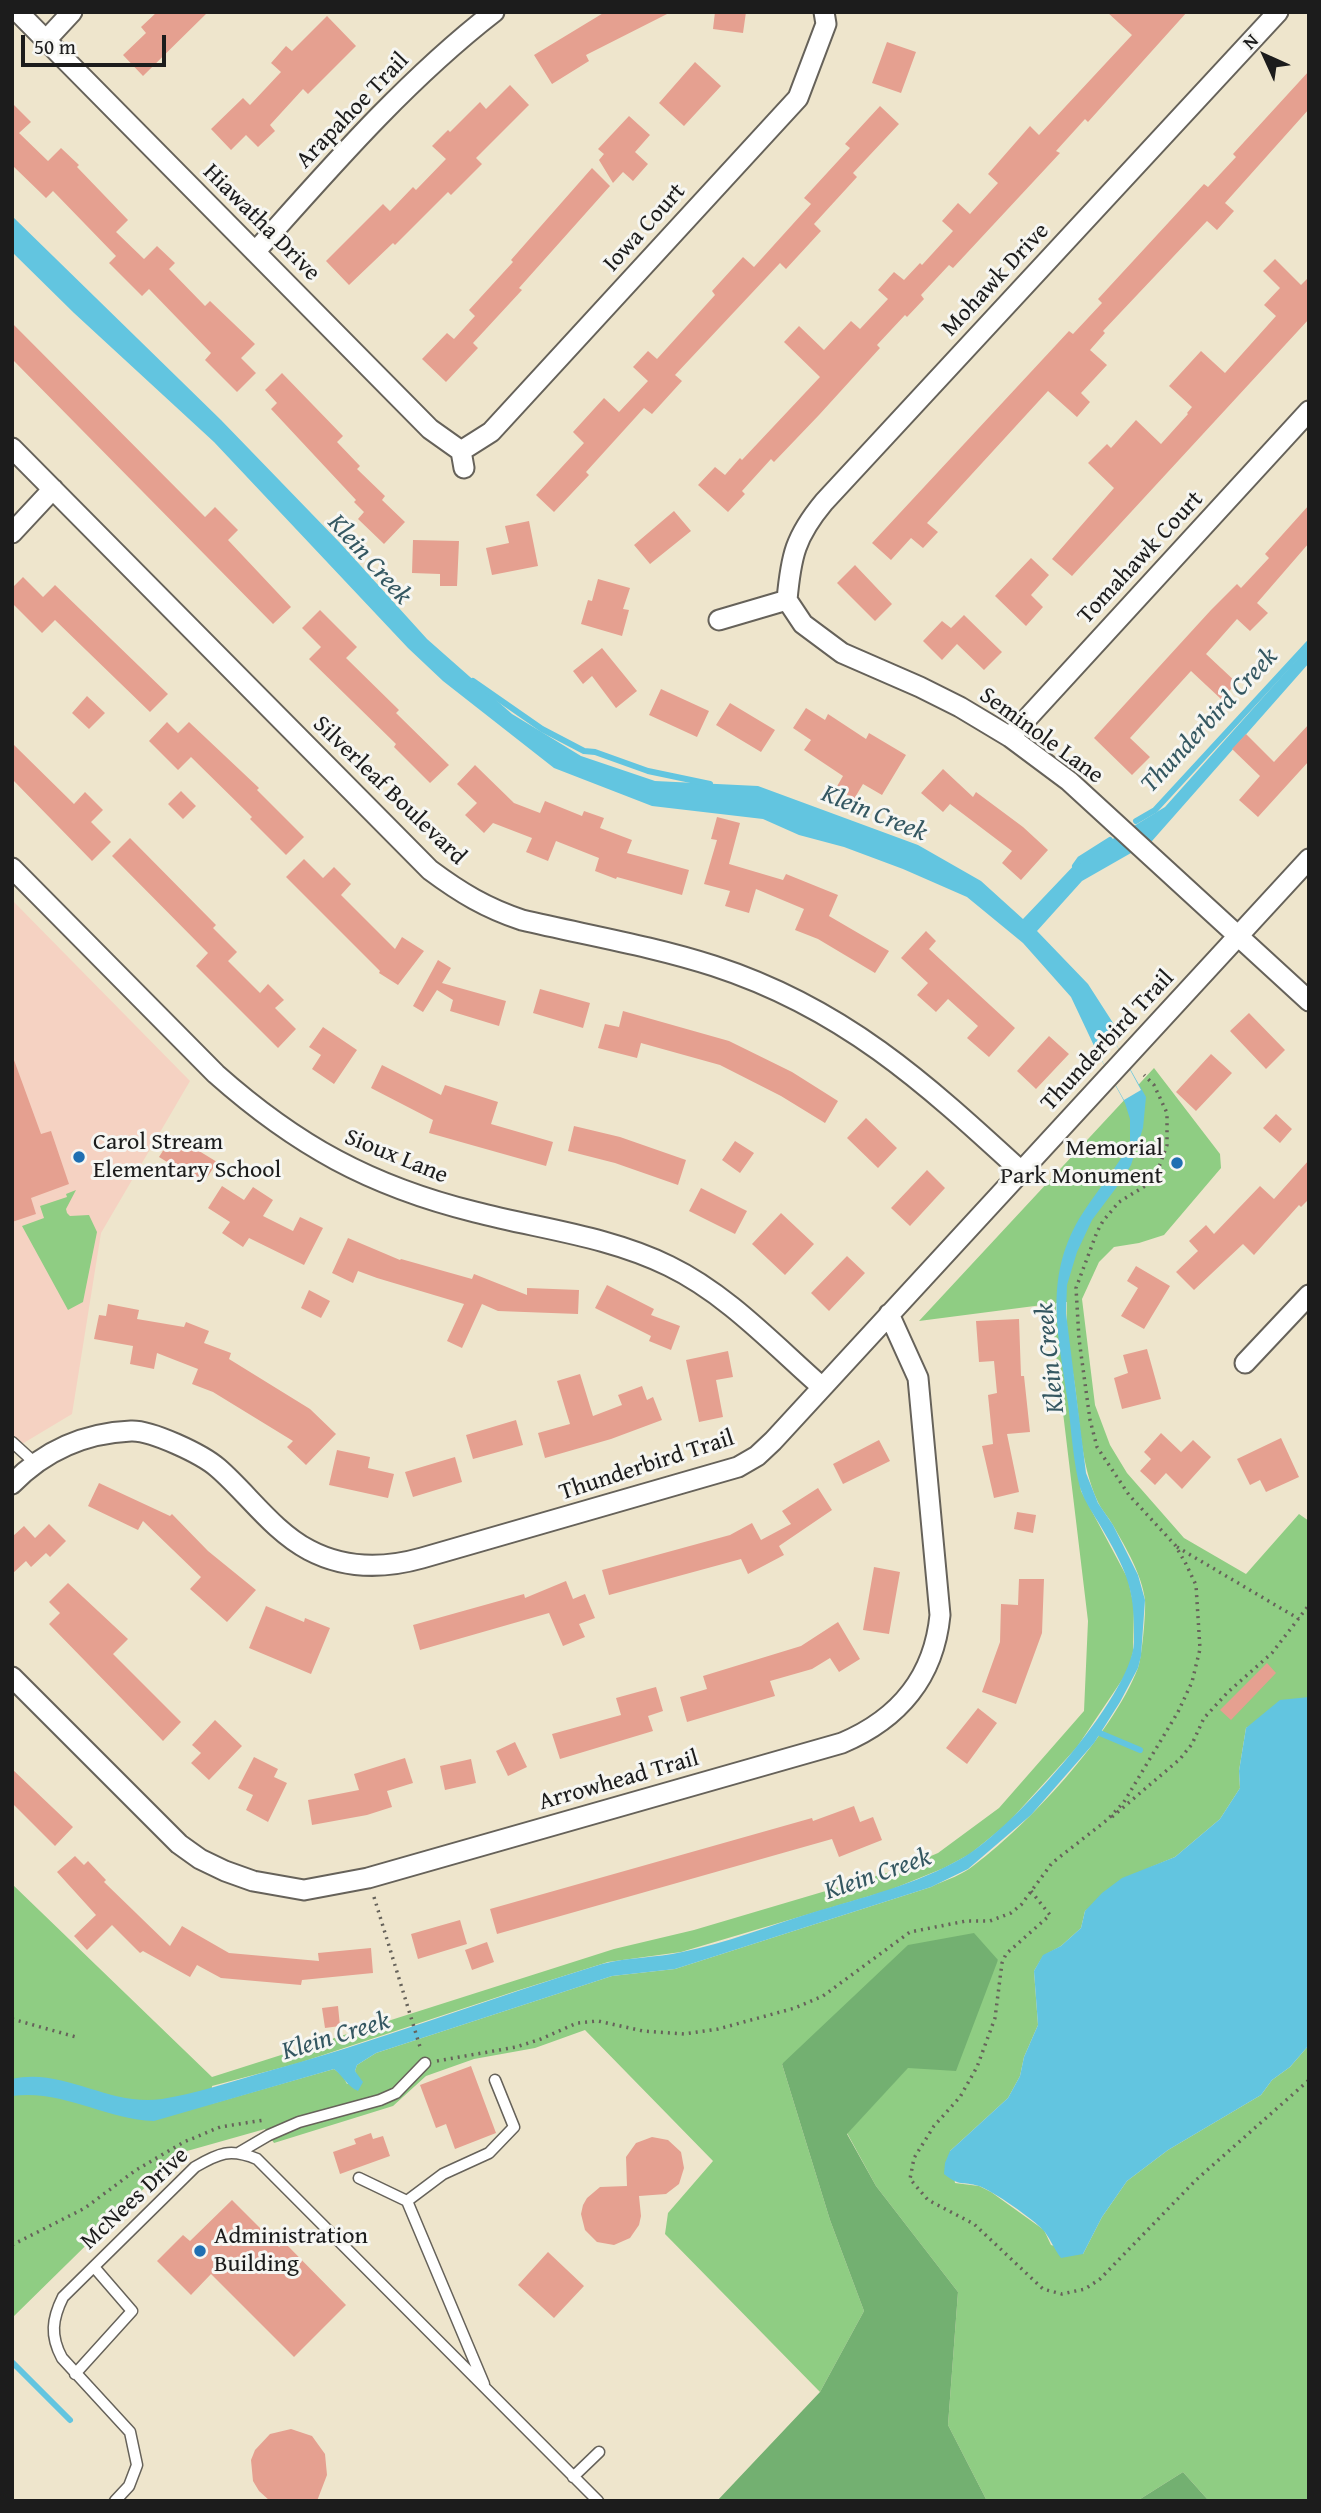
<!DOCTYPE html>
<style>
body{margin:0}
#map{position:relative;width:1321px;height:2513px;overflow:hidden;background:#eee5cc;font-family:"Gentium Book Plus",serif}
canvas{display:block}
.frame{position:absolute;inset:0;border:14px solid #1c1c1c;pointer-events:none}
.north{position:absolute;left:1230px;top:21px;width:70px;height:70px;-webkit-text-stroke:5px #f6f6f2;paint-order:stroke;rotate:315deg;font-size:19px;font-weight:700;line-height:28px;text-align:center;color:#1c1c1c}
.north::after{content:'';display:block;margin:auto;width:24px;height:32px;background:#1c1c1c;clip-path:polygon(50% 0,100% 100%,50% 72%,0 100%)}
.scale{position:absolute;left:21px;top:35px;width:145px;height:32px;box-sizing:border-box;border:4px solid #1c1c1c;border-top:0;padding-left:9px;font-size:21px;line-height:24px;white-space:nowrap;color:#1c1c1c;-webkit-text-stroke:5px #f6f6f2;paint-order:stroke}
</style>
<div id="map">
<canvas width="1321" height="2513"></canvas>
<div class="frame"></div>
<div class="north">N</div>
<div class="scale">50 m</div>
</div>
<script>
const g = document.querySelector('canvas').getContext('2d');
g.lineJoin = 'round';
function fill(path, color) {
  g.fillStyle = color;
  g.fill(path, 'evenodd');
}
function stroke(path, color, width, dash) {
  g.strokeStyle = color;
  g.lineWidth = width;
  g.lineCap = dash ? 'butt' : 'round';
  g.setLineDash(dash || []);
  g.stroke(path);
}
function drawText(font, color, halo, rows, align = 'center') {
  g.font = font + ' "Gentium Book Plus",serif';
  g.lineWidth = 6;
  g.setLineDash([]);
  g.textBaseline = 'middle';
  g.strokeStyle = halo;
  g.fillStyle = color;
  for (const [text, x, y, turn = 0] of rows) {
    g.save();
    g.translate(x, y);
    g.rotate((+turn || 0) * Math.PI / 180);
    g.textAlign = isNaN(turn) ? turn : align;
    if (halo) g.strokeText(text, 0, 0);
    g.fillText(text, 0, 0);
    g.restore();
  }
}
const built = new Path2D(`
 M12,900L190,1081L101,1233L72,1414L12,1450Z`);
const green = new Path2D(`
 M1154,1068L1220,1154L1221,1168L1164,1235L1139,1243L1114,1247L1099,1262L1082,1299L1095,1405L1110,1445L1127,1473L1184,1538L1246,1574L1299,1514L1309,1521V1697L1246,1728L1239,1771L1240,1788L1220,1819L1175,1857L1151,1867L1085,1911L1081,1928L1061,1946L1043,1956L1034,1971L1038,2025L1024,2057L1020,2076L1008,2098L950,2151L955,2183L979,2186L991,2192L1044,2230L1051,2245L1083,2254L1102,2217L1127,2181L1168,2150L1261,2095L1272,2080L1290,2067L1309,2045V2501H1209L1183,2472L1137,2501H987L948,2425L958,2292L876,2186L847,2133L908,2067L998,1960L782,2064L830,2220L864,2311L820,2392L665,2234L668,2213L713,2161L585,2030L535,2048L474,2059L426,2076L393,2106L274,2143L265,2129L180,2153L12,2318V1884L212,2077L614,1949L694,1930L900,1869L938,1853L999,1808L1084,1711L1088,1621L1050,1304L919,1321ZM1067,1302C1065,1330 1071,1358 1075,1386C1080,1424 1081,1464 1097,1500C1101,1510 1109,1517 1114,1527C1126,1548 1142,1575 1145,1600C1146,1612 1142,1657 1138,1668C1112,1735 1027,1827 969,1869C957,1877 943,1881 931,1887L675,1969L612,1976L376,2053L357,2065L355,2071L358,2078L347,2084L343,2076L334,2069L211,2104L212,2086L299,2063L516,1991L608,1962L681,1952L890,1890L944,1868L970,1854L1007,1824L1077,1747L1128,1671L1133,1652L1134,1607L1128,1579L1081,1491L1056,1311V1303Z
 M76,1190L66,1209L67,1213L70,1216L89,1215L97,1232L83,1302L68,1310L22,1226L44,1218L40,1206L67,1197L66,1194Z`);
const forest = new Path2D(`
 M974,1933L998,1960L956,2071L908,2068L847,2134L876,2186L958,2292L948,2425L987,2501H717L820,2392L864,2311L830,2220L782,2064L908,1945Z
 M1183,2472L1209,2501H1137Z`);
const water = new Path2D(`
 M12,216L221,420L341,544L427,639L512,714L581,756L655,781L758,786L918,845L981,881L1023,919L1080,859L1165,807L1309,646V663L1152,841L1082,881L1037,931L1088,984L1115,1026L1111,1035L1146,1097L1143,1128L1131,1165L1122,1180L1092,1220L1077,1252L1067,1285L1066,1313L1086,1473L1098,1503L1113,1525L1138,1575L1145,1600L1141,1656L1138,1668L1120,1702L1094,1743L1031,1815L968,1869L931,1887L675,1969L612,1976L376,2053L357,2065L355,2071L363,2082L358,2091C347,2086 343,2076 334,2069L154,2121C104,2119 62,2089 12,2096V2079C64,2067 109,2107 162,2099C194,2094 227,2083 258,2074C374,2043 487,1999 602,1964C628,1957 656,1958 682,1952C726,1943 769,1926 811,1913C863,1897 916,1885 964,1857C1011,1830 1132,1697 1134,1642C1135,1593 1129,1575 1104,1532C1097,1519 1087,1506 1082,1493C1074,1472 1071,1427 1068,1403C1059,1337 1043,1281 1079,1219C1093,1196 1111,1175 1125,1152L1130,1142V1119L1125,1103L1096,1050L1071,997L1023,943L967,897L903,869L844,847L799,835L763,819L652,806L554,768L443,681L408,648L214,442L74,313L12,252Z
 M1309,1697V2045L1290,2067L1272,2080L1261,2095L1168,2150L1127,2181L1102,2217L1083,2254L1061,2258C1054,2249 1049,2236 1043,2230C1036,2221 990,2189 979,2186C962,2181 960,2187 944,2174L945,2163L950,2151L1008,2098L1020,2076L1024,2057L1038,2025L1034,1971L1043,1955L1061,1946L1081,1928L1085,1911L1102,1893L1122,1878L1175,1857L1220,1819L1240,1788L1239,1771L1246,1728L1280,1700Z`);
const pier = new Path2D(`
 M1111,1035L1141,1090L1124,1100L1096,1050Z`);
const stream = new Path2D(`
 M473,681L542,729L584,751L595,752L648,771L710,784
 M1136,821L1155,810L1309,643
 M1075,866L1080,859L1110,840
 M1095,1731L1140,1750
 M12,2362L70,2420`);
const building = new Path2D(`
 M157,12H208L143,76L123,55L146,33L141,27Z
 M605,12H671L586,55L589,61L552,84L534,55Z
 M715,12H746L743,33L713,29Z
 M1107,12H1187L1088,122L1085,119L1056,151L1060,153L953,268L949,265L921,295L924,299L907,317L905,315L877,345L880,348L819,415L774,462L771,459L742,491L745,494L728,512L698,485L715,467L725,475L740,458L742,460L820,377L784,342L799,326L824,350L851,321L860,329L888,299L878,290L894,272L904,280L920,263L922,265L953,231L942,221L958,203L970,214L998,183L988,174L1030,126L1039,135L1132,35Z
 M327,16L356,46L308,94L303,89L270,125L275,131L258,147L246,135L231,150L211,129L243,98L250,105L281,72L271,63L286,46L292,51Z
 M887,42L916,52L901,93L872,83Z
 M695,62L721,86L684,126L659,103Z
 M1309,71V109L1225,203L1234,211L1217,230L1207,221L1103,331L1105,333L1090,350L1107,365L1081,393L1090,402L1077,417L1048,391L927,523L938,532L923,548L911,538L891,560L872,543L1069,331L1073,334L1102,303L1098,299L1204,184L1208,187L1236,157L1233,154Z
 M510,85L529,105L476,158L482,164L451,195L448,192L395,245L393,243L349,285L326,261L383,204L390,211L413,187L416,190L446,159L432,146L448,130L450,132L480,102L486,109Z
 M12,103L31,122L19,133L48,161L61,148L79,165L77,167L128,220L116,232L144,259L157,246L175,263L169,269L205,306L210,301L255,344L241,358L256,373L237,392L205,360L211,353L149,289L142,296L109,263L116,256L53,191L46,198L12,165Z
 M880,106L899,124L853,173L857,177L814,224L821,231L786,269L780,263L675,375L682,381L652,414L644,408L586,472L589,475L554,512L536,495L584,443L573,432L604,398L619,412L648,381L633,367L648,351L657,359L715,295L712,291L743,257L754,267L811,204L804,198L850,148L845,144Z
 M629,116L650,135L635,152L648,164L633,181L623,172L613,183L599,160L604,154L598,149Z
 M592,168L610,186L519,288L522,290L473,343L478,348L446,382L422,359L447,333L454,339L475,316L469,310L513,262L511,260Z
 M1275,259L1301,285L1309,277V319L1072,576L1052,559L1114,488L1088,463L1107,444L1111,448L1136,420L1161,444L1188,414L1187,413L1192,407L1169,386L1201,351L1225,373L1276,316L1264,305L1280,288L1263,271Z
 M12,323L205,517L215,507L238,530L228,540L291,607L273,624L12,359Z
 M282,373L343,436L337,442L360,466L357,469L385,496L382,500L405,522L384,544L358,519L364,512L354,502L356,500L271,409L277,403L265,390Z
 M1309,505V543L1257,603L1268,613L1250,631L1237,619L1206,654L1237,683L1221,699L1191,671L1130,738L1150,757L1132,775L1094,738L1211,610L1237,584L1241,588L1269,558L1265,554Z
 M674,511L691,531L650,564L634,545Z
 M529,521L538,566L492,575L486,548L509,543L505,526Z
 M413,540L459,541L457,586H440V574L412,573Z
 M1031,558L1049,575L1031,595L1043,607L1026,626L995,596Z
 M855,565L892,604L875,621L837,583Z
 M23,577L43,597L55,585L168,694L150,712L55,620L42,633L12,603V588Z
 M598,579L630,588L623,609L629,610L622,636L581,624L588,600L592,601Z
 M320,610L357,647L346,658L399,710L396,713L449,765L430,783L394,747L396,744L309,659L321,647L302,628Z
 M964,615L1002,652L984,670L957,644L942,660L923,641L942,621L951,628Z
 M602,648L637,691L616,708L592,676L583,684L573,671Z
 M661,689L709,711L697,737L649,715Z
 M87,696L105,713L89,729L72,713Z
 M730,703L775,730L761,752L716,725Z
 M806,708L825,720L828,714L866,739L869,733L906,755L882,795L863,784L854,799L836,788L843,776L804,750L811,740L793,728Z
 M167,722L178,733L189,722L259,788L257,790L304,837L286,855L250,819L252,817L191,757L178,770L149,741Z
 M1309,724V761L1258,817L1239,800L1260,776L1232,749L1246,734L1274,762Z
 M12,743L74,804L85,792L103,810L91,822L111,842L92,861L12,779Z
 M475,765L514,803L540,813L545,801L582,816L584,811L604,818L600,828L632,840L627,853L689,870L682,895L617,877L616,879L595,871L599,858L556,841L548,861L526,852L532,838L493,823L484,833L465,815L477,803L457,784Z
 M943,769L973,797L976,792L1023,827L1048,850L1021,880L1002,863L1012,851L950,804L943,812L921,793Z
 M181,791L196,806L183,819L168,804Z
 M717,817L740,823L729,864L783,880L786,874L838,895L829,916L889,951L875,973L818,939L795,930L804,909L756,889L749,913L725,906L730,891L704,884L717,840L711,839Z
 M130,838L216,925L213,928L237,952L228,961L260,993L268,984L284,1000L275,1008L296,1029L278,1048L196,966L208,953L112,856Z
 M304,859L323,878L334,867L351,884L341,895L395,949L402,937L424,951L398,985L379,973L380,971L286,877Z
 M926,931L936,941L929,949L1015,1028L989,1057L967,1038L978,1026L948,999L936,1012L917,995L928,983L901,958Z
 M438,960L451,968L442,983L506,1001L499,1026L450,1011L453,1000L437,990L423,1012L413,1006Z
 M540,989L590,1003L583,1028L533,1013Z
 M623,1011L729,1041L792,1072L838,1101L825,1123L781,1096L720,1065L641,1043L637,1058L598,1048L605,1024L619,1027Z
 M1249,1013L1285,1050L1266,1069L1230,1031Z
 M323,1027L357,1050L334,1084L312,1069L321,1055L309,1047Z
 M1049,1036L1069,1054L1036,1089L1017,1071Z
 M1211,1054L1232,1073L1196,1111L1176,1092Z
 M12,1060H14L41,1134L51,1131L69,1184L31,1198L36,1214L12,1222Z
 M382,1065L441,1095L445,1085L498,1102L491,1124L553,1142L546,1166L429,1133L433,1120L371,1088Z
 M1276,1114L1292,1129L1280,1143L1263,1128Z
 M866,1118L897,1148L878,1168L847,1138Z
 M574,1126L620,1137L686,1160L678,1185L615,1163L568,1151Z
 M173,1135L217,1162L203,1184L159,1157Z
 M735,1141L754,1153L740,1173L722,1160Z
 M1309,1160V1199L1301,1207L1299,1205L1254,1255L1243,1244L1194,1290L1176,1272L1198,1251L1189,1241L1206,1225L1214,1234L1260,1186L1274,1199Z
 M927,1170L945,1188L910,1226L891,1208Z
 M222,1186L244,1200L253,1187L273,1200L263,1216L293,1231L300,1217L323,1228L304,1265L249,1238L243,1247L222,1233L230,1222L208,1208Z
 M701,1188L747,1211L735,1234L689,1211Z
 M781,1213L814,1244L785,1275L752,1244Z
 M348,1238L400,1260L401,1259L472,1279L474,1274L527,1295V1288L579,1290L578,1314L498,1311L482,1304L462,1348L447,1341L464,1304L377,1278L358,1271L353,1283L332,1273Z
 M847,1256L865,1273L829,1311L811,1293Z
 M1136,1266L1170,1286L1144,1329L1121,1316L1138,1288L1127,1281Z
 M607,1285L654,1309L651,1315L680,1326L671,1350L649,1341L651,1336L595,1308Z
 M309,1290L330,1301L321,1318L301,1308Z
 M108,1304L139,1310L137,1319L184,1327L186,1322L209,1331L204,1343L231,1353L229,1359L310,1409L336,1434L306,1465L287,1447L293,1441L213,1392L192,1384L198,1369L157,1353L154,1369L130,1364L133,1346L94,1339L99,1315L106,1316Z
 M1019,1319L1021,1376H1024L1030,1432L1007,1434L1019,1492L994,1498L982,1446L993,1444L988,1395L997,1393L994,1361L979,1362L976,1321Z
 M1147,1349L1161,1399L1122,1409L1114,1378L1128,1373L1123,1355Z
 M728,1351L733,1377L716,1380L723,1417L699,1422L686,1360Z
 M580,1374L593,1416L622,1405L618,1395L642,1386L647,1400L653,1397L662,1420L611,1439L545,1458L538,1433L570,1424L557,1381Z
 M516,1420L523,1445L473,1459L466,1435Z
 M1161,1433L1181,1452L1193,1440L1211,1457L1182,1489L1166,1473L1155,1485L1140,1471L1151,1459L1144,1452Z
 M1281,1438L1299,1477L1266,1492L1260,1480L1250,1485L1237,1459Z
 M879,1440L890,1461L843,1484L833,1464Z
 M337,1450L370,1457L368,1468L394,1474L388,1498L329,1485Z
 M455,1457L462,1482L413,1497L405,1472Z
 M99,1483L170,1516L172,1514L208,1551L256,1590L227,1622L190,1589L201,1577L143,1521L138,1530L88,1506Z
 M818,1488L832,1510L779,1546L784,1555L748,1574L741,1559L609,1595L602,1570L730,1535L752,1523L761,1540L791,1524L782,1511Z
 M1017,1512L1036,1515L1033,1533L1014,1529Z
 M49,1524L66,1541L50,1557L46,1553L31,1567L26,1561L12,1574V1537L24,1526L35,1538Z
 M874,1567L900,1572L889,1634L863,1630Z
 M1019,1579H1044L1042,1633L1016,1704L982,1692L1000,1642L1001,1604L1018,1605Z
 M566,1581L573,1599L585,1594L595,1618L579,1624L585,1637L563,1646L549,1613L420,1650L413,1625L524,1594L525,1598Z
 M68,1583L128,1639L113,1654L181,1722L163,1741L49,1624L60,1613L49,1602Z
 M266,1606L304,1622L305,1618L330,1628L311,1674L249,1648Z
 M838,1622L860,1659L839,1672L830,1658L812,1669L770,1681L775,1696L687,1722L680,1697L707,1689L703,1676L801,1646Z
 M1267,1663L1276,1673L1231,1720L1220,1710Z
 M656,1687L663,1711L648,1716L653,1731L560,1759L552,1734L621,1715L616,1698Z
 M978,1708L997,1723L967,1764L946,1748Z
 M215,1720L242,1746L209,1780L191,1763L201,1753L192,1745Z
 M515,1742L527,1767L508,1776L496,1751Z
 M254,1757L278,1769L274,1777L287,1783L268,1822L246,1810L253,1795L238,1788Z
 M405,1758L413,1783L387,1791L392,1807L367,1815L312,1825L308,1800L359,1790L354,1774Z
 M471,1759L476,1783L445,1790L440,1766Z
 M12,1769L73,1827L55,1846L12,1803Z
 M854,1806L860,1822L873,1817L882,1840L839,1857L832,1839L497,1934L490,1909L812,1818L813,1821Z
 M75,1856L84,1865L88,1861L106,1880L104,1882L170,1946L182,1926L229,1953L319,1961L318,1953L371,1948L373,1973L302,1980L301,1985L221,1978L197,1965L190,1977L143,1951L140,1953L112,1925L87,1950L74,1936L96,1915L57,1872Z
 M460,1920L467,1944L418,1959L411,1934Z
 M487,1942L494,1962L472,1970L465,1950Z
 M338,2006L340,2026L325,2028L322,2008Z
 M471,2066L496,2133L455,2149L446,2124L436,2128L420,2085Z
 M371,2133L373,2139L383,2136L390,2156L340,2174L333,2152L356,2144L354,2139Z
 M652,2137L668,2140L681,2152L684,2168L679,2184L666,2194L639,2196L641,2216L639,2225L630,2238L614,2245L597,2242L585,2230L581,2214L583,2205L587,2198L600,2187L627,2186L626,2157L636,2143Z
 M232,2200L279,2247L284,2242L346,2305L294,2357L211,2274L191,2295L157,2261L183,2235L190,2241Z
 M548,2252L584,2286L554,2318L518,2285Z
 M291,2429L312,2436L325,2454L327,2475L317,2501H270L259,2491L253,2481L251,2460L255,2450L270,2434Z`);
const path = new Path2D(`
 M1177,1547L1299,1619
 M1112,1817L1180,1759L1192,1744L1204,1718L1228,1692L1272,1653L1309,1605
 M1031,1891L1050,1915L1006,1954L1002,1963L995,2018L977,2067L960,2097L934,2126L914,2158L910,2179L928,2200L974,2224L1043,2289L1062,2294L1085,2289L1100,2279L1196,2180L1309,2080
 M374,1897L421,2050
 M12,2019L76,2037
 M437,2061L516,2047L541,2039L577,2023L598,2021L643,2031L684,2034L718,2029L795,2008L823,1996L910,1932L966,1921H990L1011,1913L1021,1905L1052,1863L1107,1820L1124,1802L1178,1712L1192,1682L1200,1649L1196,1585L1186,1564L1175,1545L1129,1495L1097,1447L1090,1420L1079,1339L1076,1288L1097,1232L1103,1221L1119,1202L1150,1183L1156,1175L1167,1145V1113L1154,1085L1144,1075
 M12,2245L85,2208L136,2170L184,2142L220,2127L264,2120`);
const service = new Path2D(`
 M12,1442L35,1463
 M240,2152L269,2135L299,2122L380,2100L396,2093L425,2063
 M359,2178L407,2201L443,2174L489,2153L514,2127L495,2080
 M407,2201L484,2384
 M75,2374L132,2311L94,2267
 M573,2477L599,2452
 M115,2501L129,2486L137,2465L130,2432L62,2358C50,2336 52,2319 63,2297L195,2167C219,2153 230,2148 257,2159L598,2501`);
const minor = new Path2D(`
 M18,12L430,429L461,451L464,468
 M46,40L72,12
 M255,252C330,168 405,81 494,12
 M12,448L430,870C461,893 486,908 522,920C586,935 652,946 714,966C843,1008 924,1082 1021,1171
 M461,451L491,432L798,98L826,24L824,12
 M12,533L53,489
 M787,600C791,556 795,537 824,502L1278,12
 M787,600L803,624L842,653L920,687L960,707L1010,737L1069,781L1309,1001
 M719,620L787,600
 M1010,737L1309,411
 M12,868L216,1074C296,1145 370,1186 475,1212C540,1229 608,1236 669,1266C727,1294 774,1345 822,1387
 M1245,1363L1309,1295
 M12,1484C44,1451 85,1433 131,1431C151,1430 202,1454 218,1468C248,1494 273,1531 309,1550C345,1569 383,1569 422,1558L738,1467L757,1456L773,1441L1309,859
 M12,1677L179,1844L200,1859L225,1871L253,1881L304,1890L368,1878L842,1743C899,1719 934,1677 940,1615L918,1378L889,1314`);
const markers = [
 [79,1157,7,"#1f6fb2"],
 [1177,1163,7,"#1f6fb2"],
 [200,2251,7,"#1f6fb2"]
];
const streetNames = [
 ["Arapahoe Trail",353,111,-46],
 ["Hiawatha Drive",261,223,45],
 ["Iowa Court",645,228,-48],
 ["Mohawk Drive",996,280,-47],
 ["Tomahawk Court",1141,558,-47],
 ["Seminole Lane",1041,736,36],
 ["Silverleaf Boulevard",389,791,44],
 ["Thunderbird Trail",1108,1041,-47],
 ["Sioux Lane",396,1157,22],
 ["Thunderbird Trail",647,1466,-18],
 ["Arrowhead Trail",619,1781,-16],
 ["McNees Drive",135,2199,-43]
];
const poiNames = [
 ["Carol Stream",93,1143],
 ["Elementary School",93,1171],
 ["Memorial",1163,1149,"right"],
 ["Park Monument",1163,1177,"right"],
 ["Administration",214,2237],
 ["Building",214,2265]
];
const waterNames = [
 ["Klein Creek",369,560,48],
 ["Thunderbird Creek",1210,721,-47],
 ["Klein Creek",874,814,22],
 ["Klein Creek",1051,1358,-96],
 ["Klein Creek",878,1875,-19],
 ["Klein Creek",336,2037,-17]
];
fill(built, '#f5d2c2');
fill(green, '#8fcd83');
fill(forest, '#73b071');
fill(water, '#62c5e0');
fill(pier, '#eee5cc');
stroke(stream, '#62c5e0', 6);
fill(building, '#e5a090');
stroke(service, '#66625a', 13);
stroke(minor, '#66625a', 23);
stroke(path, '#66625a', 3.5, [2, 5]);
stroke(service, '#fff', 10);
stroke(minor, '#fff', 19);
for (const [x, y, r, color] of markers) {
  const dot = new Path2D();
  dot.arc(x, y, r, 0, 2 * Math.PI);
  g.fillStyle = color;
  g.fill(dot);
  stroke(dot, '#f6f6f2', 2.5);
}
drawText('24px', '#1c1c1c', '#f6f6f2', streetNames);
drawText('24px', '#1c1c1c', '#f6f6f2', poiNames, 'left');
drawText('italic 26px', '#345761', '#f6f6f2', waterNames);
</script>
